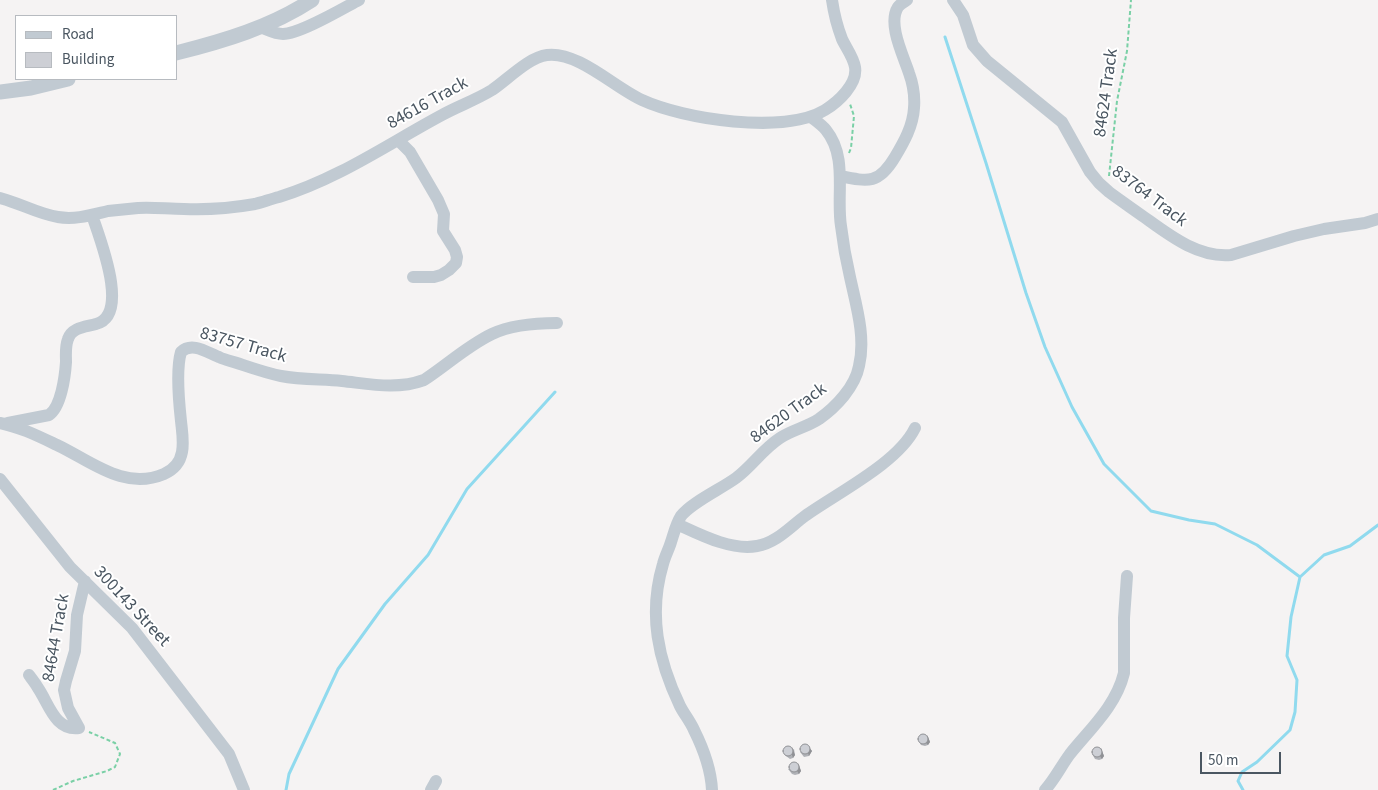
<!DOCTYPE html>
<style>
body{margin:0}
#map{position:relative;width:1378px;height:790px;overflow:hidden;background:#f5f3f3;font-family:"Source Sans 3",sans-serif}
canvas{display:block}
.legend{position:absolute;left:15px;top:15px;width:162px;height:65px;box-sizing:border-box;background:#fff;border:1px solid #b7bbc0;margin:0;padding:6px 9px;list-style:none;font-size:15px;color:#4a5661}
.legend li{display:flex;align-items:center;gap:10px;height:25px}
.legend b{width:25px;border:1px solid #b7bbc0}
.scale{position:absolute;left:1200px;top:752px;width:81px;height:22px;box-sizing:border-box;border:2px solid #4a5661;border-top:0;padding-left:6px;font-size:15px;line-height:18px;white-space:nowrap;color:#4a5661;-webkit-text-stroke:4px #fff;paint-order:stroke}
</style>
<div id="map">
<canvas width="1378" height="790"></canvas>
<ul class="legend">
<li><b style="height:6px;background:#c1cad2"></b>Road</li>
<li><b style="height:14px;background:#cdcfd5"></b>Building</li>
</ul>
<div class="scale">50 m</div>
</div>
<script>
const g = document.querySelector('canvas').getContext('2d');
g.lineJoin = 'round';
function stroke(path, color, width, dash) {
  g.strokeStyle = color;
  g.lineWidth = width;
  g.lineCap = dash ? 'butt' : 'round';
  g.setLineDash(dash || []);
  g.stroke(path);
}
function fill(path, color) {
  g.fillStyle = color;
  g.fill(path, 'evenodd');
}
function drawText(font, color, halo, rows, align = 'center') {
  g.font = font + ' "Source Sans 3",sans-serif';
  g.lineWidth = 4;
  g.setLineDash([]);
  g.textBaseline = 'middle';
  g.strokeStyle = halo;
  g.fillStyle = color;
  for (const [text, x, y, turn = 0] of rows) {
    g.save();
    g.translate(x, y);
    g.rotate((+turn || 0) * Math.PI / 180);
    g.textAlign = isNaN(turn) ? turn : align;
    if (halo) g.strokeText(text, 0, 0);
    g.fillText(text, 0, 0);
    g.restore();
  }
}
const stream = new Path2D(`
 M945,37L986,163L1026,293L1045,347L1072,407L1104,464L1151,511L1189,520L1215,524L1257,545L1300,577
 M286,790L289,774L338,669L385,604L428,555L467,489L555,392
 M1243,790L1238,781L1242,772L1257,762L1290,730L1295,712L1297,680L1287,656L1291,617L1300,577L1324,555L1350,546L1378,525`);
const path = new Path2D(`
 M849,153L851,148L854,116L850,104
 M1109,176L1117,101L1127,51L1131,0
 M53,790L73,781L107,771L115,767L120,754L115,743L89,732`);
const minor = new Path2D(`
 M953,0L963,15L973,45L987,61L1062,122L1090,172L1099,183L1109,192C1121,201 1133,209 1144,217C1169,235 1198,258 1231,255L1294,236L1324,229L1365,223L1378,219
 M260,27C268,30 275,34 283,34C300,34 342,9 359,0
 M398,140L410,152L438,200L444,214L443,231L455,250L457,257L456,263L449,270L441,275L434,277H413
 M840,176C869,182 879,184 895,157C904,142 913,126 914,108C915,96 913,84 909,73C904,57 887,24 898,7C900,4 904,2 907,0
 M0,198C20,203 38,214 58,217C75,220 91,215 108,211C118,210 128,209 138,208C153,207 168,209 184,209C207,210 232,208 255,204C263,202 271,199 279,197C338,179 388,144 442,115C458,106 476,100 492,90C507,80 529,57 547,55C578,51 615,88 642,100C683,119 784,135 825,110C838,102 858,84 855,67C853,56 846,48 842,39C837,26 834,14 832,0
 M0,423C20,427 38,436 57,445C91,461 124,491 164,474C173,470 180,463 182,452C184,442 182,431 181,421C179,403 176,369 181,352C192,341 208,353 219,357C225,360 231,361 237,363C252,368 266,373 281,376C301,380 322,379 342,381C370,384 397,390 424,380C447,365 467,346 492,334C511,325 536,323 557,323
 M8,423L49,415C61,407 65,377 66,362C66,355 65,347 68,339C72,327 86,327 96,324C131,315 99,237 92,215
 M0,479L70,567L132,628L229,754L244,790
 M677,524C699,534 731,551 757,546C776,543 790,527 805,516C837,493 898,463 915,428
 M29,675C32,679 36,684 38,688C49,704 55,731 79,728L68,708L64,690L66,681L75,651L77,615L85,581
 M431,790L436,781
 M712,790C711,769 703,748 694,730C690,721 684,714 680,706C658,660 648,614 663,564C665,556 669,549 671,542C674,533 676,524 681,516C692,502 721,489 736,478C752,466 763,449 780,438C792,430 807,427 819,419C836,407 855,387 859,366C866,337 856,305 850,277C846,260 843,243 841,226C836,195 848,157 826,130C822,125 816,121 811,117
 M1045,790C1055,779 1061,766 1070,754C1090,729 1116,706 1124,673V618L1127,576`);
const tertiary = new Path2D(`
 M176,53C224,41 271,27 312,0
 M0,92L31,88L68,79`);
const wall = new Path2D(`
 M928,737L930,742L928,745L925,746L921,745L918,740Z
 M808,746L812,751L809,756L804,757L800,752Z
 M1101,748L1102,751L1104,756L1102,759L1099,760L1095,759L1092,754Z
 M794,749L795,755L793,758L790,759L786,756L784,754Z
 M799,765L801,771L799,774L795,775L792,774L788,769Z`);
const shadedWall = new Path2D(`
 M927,735L928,737L930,742L928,745L926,743Z
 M808,746L812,751L809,756L808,753Z
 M792,747L795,755L793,758L792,755Z
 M1101,748L1102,751L1104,756L1102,759L1100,756Z
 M798,763L801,771L799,774L797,771Z`);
const building = new Path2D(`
 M918 739a5 5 0 1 1 10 0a5 5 0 1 1-10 0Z
 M800 749a5 5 0 1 1 10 0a5 5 0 1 1-10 0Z
 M783 751a5 5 0 1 1 10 0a5 5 0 1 1-10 0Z
 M1092 752a5 5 0 1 1 10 0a5 5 0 1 1-10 0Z
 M789 767a5 5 0 1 1 10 0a5 5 0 1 1-10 0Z`);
const streetNames = [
 ["84624 Track",1107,93,-82],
 ["84616 Track",428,104,-29],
 ["83764 Track",1149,197,37],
 ["83757 Track",243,346,16],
 ["84620 Track",789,414,-36],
 ["300143 Street",131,607,47],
 ["84644 Track",57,638,-80]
];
stroke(stream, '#90daee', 3);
stroke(path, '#7ad0a6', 2, [4, 2.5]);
stroke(minor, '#c1cad2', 12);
stroke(tertiary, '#c1cad2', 15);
fill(wall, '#b0b2b7');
fill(shadedWall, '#909195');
fill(building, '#cdcfd5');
stroke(building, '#909195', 1);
drawText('18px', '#4a5661', '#fff', streetNames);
</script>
